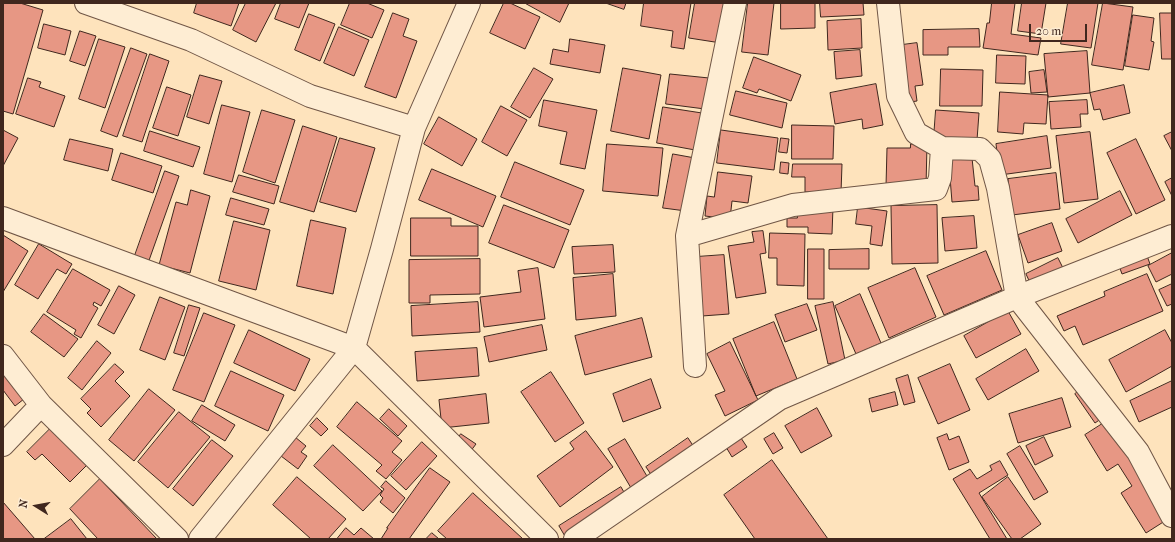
<!DOCTYPE html>
<style>
body{margin:0}
#map{position:relative;width:1175px;height:542px;overflow:hidden;background:#fee3bc;font-family:"IM FELL French Canon",serif}
canvas{display:block}
.frame{position:absolute;inset:0;border:4px solid #40271e;pointer-events:none}
.north{position:absolute;left:16px;top:486px;width:40px;height:40px;-webkit-text-stroke:3px #feedd3;paint-order:stroke;rotate:281deg;font-size:11px;font-weight:700;line-height:16px;text-align:center;color:#40271e}
.north::after{content:'';display:block;margin:auto;width:14px;height:18px;background:#40271e;clip-path:polygon(50% 0,100% 100%,50% 72%,0 100%)}
.scale{position:absolute;left:1029px;top:24px;width:58px;height:18px;box-sizing:border-box;border:2px solid #40271e;border-top:0;padding-left:5px;font-size:12px;line-height:14px;white-space:nowrap;color:#40271e;-webkit-text-stroke:3px #feedd3;paint-order:stroke}
</style>
<div id="map">
<canvas width="1175" height="542"></canvas>
<div class="frame"></div>
<div class="north">N</div>
<div class="scale">20 m</div>
</div>
<script>
const g = document.querySelector('canvas').getContext('2d');
g.lineJoin = 'round';
function fill(path, color) {
  g.fillStyle = color;
  g.fill(path, 'evenodd');
}
function stroke(path, color, width, dash) {
  g.strokeStyle = color;
  g.lineWidth = width;
  g.lineCap = dash ? 'butt' : 'round';
  g.setLineDash(dash || []);
  g.stroke(path);
}
const building = new Path2D(`
 M3,3H20L43,10L13,114L3,111Z
 M197,3H239L231,26L194,13Z
 M246,3H276L256,42L233,30Z
 M281,3H309L299,28L275,19Z
 M350,3H367L384,10L372,38L341,25Z
 M504,3H510L540,17L525,49L490,33Z
 M525,3H569L560,22Z
 M606,3H626L624,9Z
 M644,3H691L684,49L671,47L673,31L641,26Z
 M695,3H727L721,43L689,38Z
 M748,3H774L768,55L742,52Z
 M781,3H815V28L781,29Z
 M820,3H863L864,15L821,17Z
 M992,3H1015L1011,34L1041,38L1038,55L983,48L987,23H989Z
 M1022,3H1046L1041,34L1018,31Z
 M1068,3H1098L1091,48L1061,44Z
 M1103,3L1133,7L1123,70L1092,65Z
 M393,13L409,19L403,36L417,41L396,98L365,87Z
 M1160,13H1172V59H1162Z
 M309,14L335,24L320,61L295,50Z
 M1133,15L1154,18L1151,41L1154,42L1149,70L1125,66Z
 M861,19L862,48L828,50L827,21Z
 M44,24L71,31L65,55L38,48Z
 M339,27L369,40L354,76L324,63Z
 M979,29L980,47H948V55H923V30Z
 M80,31L96,36L85,66L70,61Z
 M99,39L125,47L105,108L79,99Z
 M570,39L605,45L600,73L550,64L553,49L568,52Z
 M917,43L923,85L915,86L917,101L910,102L902,45Z
 M131,48L147,54L117,137L101,131Z
 M860,50L862,76L836,79L834,52Z
 M1087,51L1090,93L1048,97L1044,54Z
 M150,54L169,61L142,142L123,136Z
 M997,55L1026,56L1025,84L996,83Z
 M754,57L801,75L791,101L759,89L757,93L743,88Z
 M534,68L553,79L530,118L511,107Z
 M623,68L661,75L649,139L611,131Z
 M941,69L983,70L982,106H940Z
 M1044,70L1047,92L1031,93L1029,72Z
 M670,74L709,78L705,109L666,104Z
 M200,75L222,81L209,124L187,117Z
 M28,78L41,82L39,87L65,96L54,127L16,114Z
 M876,84L883,125L863,129L862,119L835,124L830,93Z
 M1124,85L1130,113L1103,120L1100,109L1094,110L1090,93Z
 M167,87L191,95L178,136L153,128Z
 M736,91L787,103L782,128L730,115Z
 M1000,92L1048,95L1046,124L1024,123L1023,134L998,132Z
 M544,100L597,110L585,169L560,164L567,132L539,126Z
 M1087,100L1088,114H1080L1081,127L1051,129L1049,102Z
 M222,105L250,112L232,182L204,174Z
 M501,106L527,120L507,156L482,142Z
 M663,107L702,113L695,150L657,143Z
 M262,110L295,120L275,183L243,172Z
 M936,110L979,113L977,140L934,137Z
 M439,117L477,139L462,166L424,144Z
 M792,125L834,126L833,159H792Z
 M303,126L337,137L314,212L280,202Z
 M3,130L18,138L3,166Z
 M721,130L778,138L774,170L717,163Z
 M150,131L200,147L193,167L144,151Z
 M1090,132L1098,199L1064,203L1056,136Z
 M1172,132V151L1164,136Z
 M1047,136L1051,168L1000,175L996,144Z
 M340,138L375,148L356,212L320,202Z
 M781,138L789,139L787,153L779,152Z
 M70,139L113,149L108,171L64,160Z
 M1136,139L1165,200L1136,214L1107,153Z
 M607,144L663,148L658,196L603,191Z
 M911,144H927L926,187L886,186L887,148H910Z
 M121,153L162,166L153,193L112,180Z
 M673,154L695,158L686,211L663,208Z
 M972,158L975,186H978L979,200L952,202L949,165L946,160Z
 M515,162L584,190L570,225L501,197Z
 M781,162L789,163L788,174L780,173Z
 M793,164H842L841,193L805,192V177H792Z
 M432,169L496,196L483,227L419,200Z
 M165,171L179,176L147,266L133,261Z
 M718,172L752,176L748,203L732,201L730,219L705,216L707,196L714,197Z
 M1056,173L1060,209L1012,215L1008,179Z
 M239,175L279,186L274,204L233,192Z
 M1172,178V196L1165,182Z
 M191,190L210,196L190,273L159,265L176,202L187,205Z
 M1120,191L1132,215L1078,243L1066,219Z
 M231,198L269,209L264,225L226,215Z
 M504,205L569,230L554,268L489,243Z
 M937,205L938,263L892,264L891,206Z
 M797,206L833,207L832,234L808,233V227H787V218H797Z
 M858,207L887,211L882,246L870,244L872,226L856,224Z
 M974,216L977,248L945,251L942,218Z
 M411,218H451V226H478V256H411Z
 M311,220L346,228L333,294L297,286Z
 M234,221L270,230L256,290L219,281Z
 M1052,223L1062,251L1028,263L1018,235Z
 M763,231L766,253L760,254L766,293L736,298L728,246L754,242L752,232Z
 M770,233L805,234L804,286L777,285V258H769Z
 M3,235L28,251L3,292Z
 M39,244L72,264L66,274L57,269L38,299L15,285Z
 M613,245L615,272L574,274L572,247Z
 M808,249H824V299H808Z
 M869,249V269H829V250Z
 M986,251L1002,290L944,315L927,276Z
 M1146,253L1150,264L1122,274L1118,263Z
 M1172,253V274L1156,282L1148,266Z
 M724,255L729,314L702,316L696,257Z
 M1058,258L1065,272L1032,287L1026,274Z
 M480,259V294L430,295V303H409V260Z
 M538,268L545,319L484,327L480,297L521,292L518,271Z
 M915,268L936,317L889,338L868,288Z
 M73,269L110,290L101,306L94,302L93,305L98,308L81,338L74,334L76,330L47,312Z
 M613,274L616,316L576,320L573,278Z
 M1147,274L1163,311L1083,345L1075,326L1064,331L1057,316L1105,296L1104,292Z
 M1172,284V304L1167,306L1159,290Z
 M119,286L135,295L114,334L98,325Z
 M860,294L881,343L856,354L835,306Z
 M160,297L185,307L165,360L140,350Z
 M478,302L480,332L412,336L411,306Z
 M833,302L845,360L828,364L815,306Z
 M807,304L817,330L785,342L775,315Z
 M189,305L200,308L184,356L174,353Z
 M1008,311L1021,334L976,358L964,336Z
 M204,313L235,325L204,402L173,390Z
 M44,314L78,339L64,357L31,332Z
 M642,318L652,357L585,375L575,336Z
 M774,322L797,379L756,396L733,339Z
 M542,325L547,350L489,362L484,337Z
 M249,330L310,359L295,391L234,363Z
 M1165,330L1172,343V366L1126,392L1109,360Z
 M97,341L111,353L82,390L68,378Z
 M730,342L758,400L725,416L715,395L725,391L707,354Z
 M477,348L479,376L417,381L415,352Z
 M1026,349L1039,371L988,400L976,379Z
 M115,364L124,372L115,381L130,396L101,427L87,413L91,409L81,399Z
 M950,364L970,410L938,424L918,378Z
 M3,370L24,399L15,406L3,390Z
 M231,371L284,395L268,431L215,406Z
 M551,372L584,423L555,442L521,392Z
 M908,375L915,402L904,405L896,379Z
 M651,379L661,408L623,422L613,394Z
 M1172,381V407L1139,422L1130,401Z
 M1086,386L1105,416L1095,423L1075,394Z
 M149,389L175,410L134,461L109,440Z
 M895,392L898,405L872,412L869,399Z
 M486,394L489,423L442,428L439,400Z
 M1062,398L1071,427L1018,443L1009,414Z
 M357,402L402,441L392,452L402,460L386,479L376,471L382,465L337,427Z
 M202,405L235,425L225,441L192,421Z
 M817,408L832,436L801,453L785,426Z
 M389,409L407,426L398,436L380,419Z
 M179,412L210,437L168,488L138,462Z
 M317,418L328,429L321,436L310,426Z
 M1107,421L1168,519L1146,533L1121,493L1132,486L1118,464L1107,471L1085,435Z
 M55,424L91,461L70,482L42,454L35,460L27,452Z
 M586,431L613,467L560,507L537,476L574,449L570,443Z
 M774,433L783,448L773,454L764,439Z
 M461,434L476,444L470,452L456,441Z
 M947,434L949,440L959,436L969,462L949,470L937,438Z
 M295,437L306,446L301,452L307,456L298,469L281,456Z
 M1044,437L1053,456L1035,465L1026,446Z
 M688,438L696,450L654,479L646,467Z
 M741,438L747,447L732,457L726,447Z
 M625,439L651,483L634,493L608,449Z
 M212,440L233,456L193,506L173,489Z
 M422,442L437,456L406,490L391,476Z
 M333,445L382,491L363,511L314,466Z
 M1020,446L1048,492L1034,500L1007,454Z
 M772,460L828,539H755L724,495Z
 M1000,461L1008,475L979,493L1007,539H990L953,479L970,469L977,479L992,470L990,466Z
 M430,468L450,482L409,539H381L388,528H387Z
 M297,477L346,519L328,539H311L273,505Z
 M1008,477L1041,524L1020,539H1012L982,497Z
 M100,479L157,539H98L70,509Z
 M386,481L405,498L393,513L380,502L383,498L380,495L384,489L381,487Z
 M621,487L628,499L566,538L559,526Z
 M473,493L523,539H447L438,531Z
 M3,502L35,539H3Z
 M71,519L87,539H44Z
 M346,528L354,535L361,528L374,539H337Z
 M432,533L439,539H426Z`);
const minor = new Path2D(`
 M86,3L191,40L310,96L414,128
 M888,3L898,96L916,133L942,148L980,149L990,159L998,188L1017,297L1138,452L1172,516
 M3,218L354,348L547,539
 M687,236L793,205L936,189L940,178L942,148
 M3,356L41,405L177,539
 M695,366L687,236L735,3
 M3,445L41,405
 M200,539L354,348L382,249L414,128L469,3
 M575,539L779,399L1017,297L1172,236`);
fill(building, '#e79784');
stroke(building, '#40271e', 1);
stroke(minor, '#705646', 24);
stroke(minor, '#feedd3', 22);
</script>
